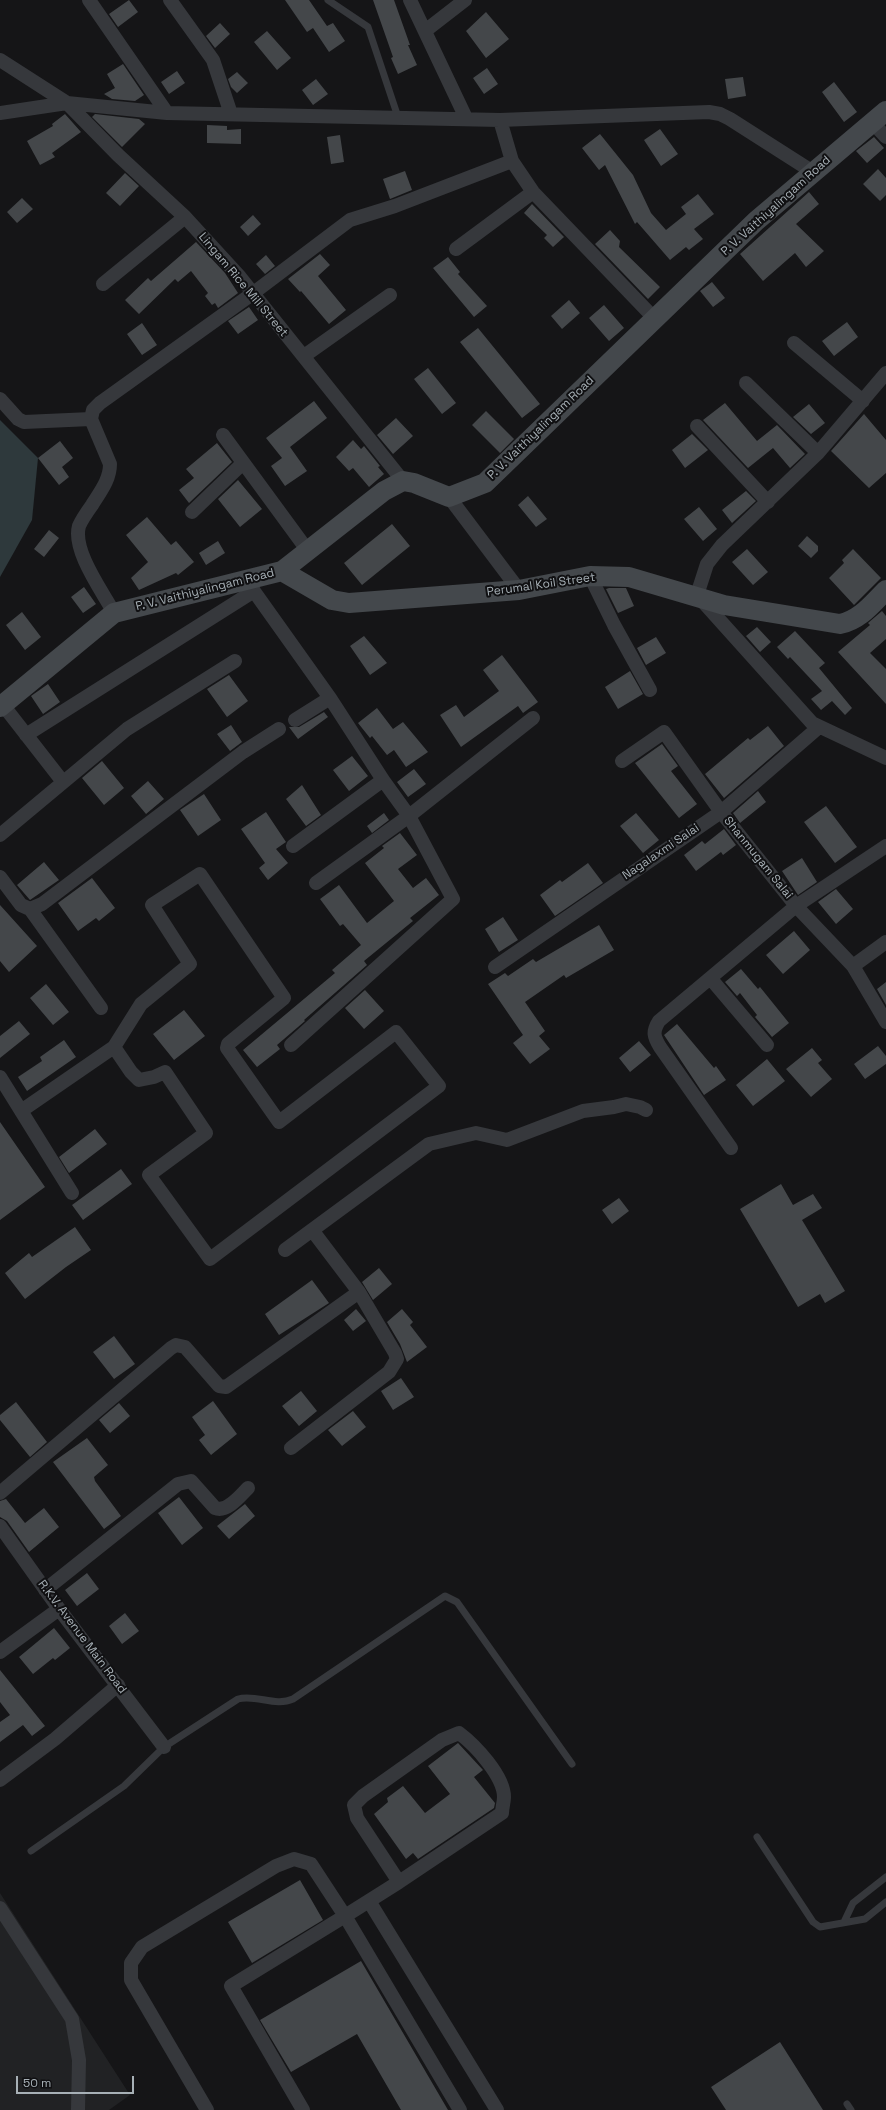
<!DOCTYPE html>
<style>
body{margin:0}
#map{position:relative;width:886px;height:2110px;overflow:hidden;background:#151517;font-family:"Space Grotesk",sans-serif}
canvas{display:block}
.scale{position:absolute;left:16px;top:2076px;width:118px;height:18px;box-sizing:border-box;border:2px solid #a7b0b6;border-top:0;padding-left:5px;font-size:12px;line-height:14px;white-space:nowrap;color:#a7b0b6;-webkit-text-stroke:3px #101012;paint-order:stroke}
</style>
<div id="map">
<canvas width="886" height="2110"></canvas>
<div class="scale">50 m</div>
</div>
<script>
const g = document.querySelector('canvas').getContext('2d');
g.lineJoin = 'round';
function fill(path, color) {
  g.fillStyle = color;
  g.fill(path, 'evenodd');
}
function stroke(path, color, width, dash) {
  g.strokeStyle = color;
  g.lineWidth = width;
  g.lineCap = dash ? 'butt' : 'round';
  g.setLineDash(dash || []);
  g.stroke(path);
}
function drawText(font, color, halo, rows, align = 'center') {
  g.font = font + ' "Space Grotesk",sans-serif';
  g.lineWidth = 4;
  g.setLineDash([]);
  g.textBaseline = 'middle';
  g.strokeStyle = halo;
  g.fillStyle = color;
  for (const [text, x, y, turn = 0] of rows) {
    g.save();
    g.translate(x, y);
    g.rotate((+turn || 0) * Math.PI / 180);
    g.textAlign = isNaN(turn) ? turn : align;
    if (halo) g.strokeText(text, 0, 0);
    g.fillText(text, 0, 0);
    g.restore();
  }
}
const built = new Path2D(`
 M0,1893L130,2095L109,2110H0Z`);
const water = new Path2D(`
 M0,420L38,458L32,520L0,577Z`);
const building = new Path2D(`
 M129,0L138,12L118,27L109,14Z
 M285,0H309L327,26L333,23L345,41L329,52L313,28L307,32Z
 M373,0H394L410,45H408L417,65L398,74L391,58L393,57Z
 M486,12L509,39L486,58L466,31Z
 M220,23L230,34L215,48L206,36Z
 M267,31L291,58L277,70L254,42Z
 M123,64L144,95L135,101L112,99L104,94L115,88L107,74Z
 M487,68L498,84L484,94L473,78Z
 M177,71L185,83L169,94L161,82Z
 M237,72L248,83L237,93L231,87L228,79Z
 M743,77L746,96L728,99L725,79Z
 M316,79L328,94L313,105L302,90Z
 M834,82L857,112L844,122L822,92Z
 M65,114L81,132L52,153L55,157L40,165L27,141L53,126L52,124Z
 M95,114L139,119L145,124L122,147L92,117Z
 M207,125L227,126V130L241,129V144L207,143Z
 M660,129L678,154L661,166L644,140Z
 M600,134L633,175L651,213L666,230L686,214L681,207L698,194L714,214L694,229L703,239L689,250L686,247L670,260L637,222L635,224L605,165L599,170L582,148Z
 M340,135L344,162L331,164L327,137Z
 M874,137L884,148L867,163L856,151Z
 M878,169L886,178V195L880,201L863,184Z
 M405,171L412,190L390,199L383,179Z
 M125,173L139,186L120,206L106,193Z
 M809,192L819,204L796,224L824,251L806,267L795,253L763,281L740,254Z
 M22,198L33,209L17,223L7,212Z
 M532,204L564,237L553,247L544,238L547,235L524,213Z
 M253,215L261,224L248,236L240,227Z
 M610,230L620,241L619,247L660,287L648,299L595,244Z
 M196,242L225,273L238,293L218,308L215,303L212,305L205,296L208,293L191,271L178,282L175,279L139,314L125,300L148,278L151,281Z
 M320,254L330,265L318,276L346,310L329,324L301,291L300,292L288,279Z
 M266,255L275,266L265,274L256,264Z
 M448,257L460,272L458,274L487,306L474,317L433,268Z
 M712,282L725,298L713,307L700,291Z
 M569,300L580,313L562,329L551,316Z
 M604,305L624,328L609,341L589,318Z
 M249,307L258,320L238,334L228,321Z
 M847,322L858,337L834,356L822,341Z
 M142,323L157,345L142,355L127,334Z
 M478,328L540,404L522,418L460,342Z
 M428,368L456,403L442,414L414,379Z
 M314,401L327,418L290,447L307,471L285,486L271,466L282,458L266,438Z
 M725,403L757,441L777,425L805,454L790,468L773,448L748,468L703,420Z
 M809,404L825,423L811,434L793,417Z
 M486,411L514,439L500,453L472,425Z
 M864,414L886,440V473L869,488L831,451Z
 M396,418L413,436L393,454L377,435Z
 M692,434L708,450L685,468L672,450Z
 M353,440L361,449L364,446L380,466L378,467L384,474L369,487L353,468L349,471L336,457Z
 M60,441L73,458L62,467L69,477L59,485L38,458Z
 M217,443L232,462L189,503L179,490L194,478L186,469Z
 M238,480L262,509L240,527L218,499Z
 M746,491L756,501L732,523L722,510Z
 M528,496L547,519L536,527L518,505Z
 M699,507L717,529L703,541L684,519Z
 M147,517L171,545L176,541L194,562L178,575L176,573L139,590L131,578L148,562L126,535Z
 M392,524L410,546L362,585L344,563Z
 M49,530L59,538L44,557L34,549Z
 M807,536L818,546V551L811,558L798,546Z
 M218,541L225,553L206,565L199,553Z
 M747,549L768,572L753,585L732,562Z
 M853,549L881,578L854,605L829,578L844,563L842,560Z
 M84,587L96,604L83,613L71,597Z
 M609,588H626L634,606L618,613L606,589Z
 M882,611L886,616V639L870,653L886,669V704L838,652L870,625L868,623Z
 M22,612L41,637L25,650L6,625Z
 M757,627L771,642L760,652L746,636Z
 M795,631L825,663L819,668L852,708L845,715L832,701L821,710L811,699L822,691L790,657L788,659L777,647Z
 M364,636L387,663L370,675L350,646Z
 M656,637L666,653L646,665L637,648Z
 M502,655L538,702L523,713L518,706L461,747L440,715L456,705L464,717L499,691L483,670Z
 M630,671L643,694L618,709L605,687Z
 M229,675L248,701L227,717L207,689Z
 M48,684L60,702L43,714L31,696Z
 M377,708L393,729L403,722L428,752L406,767L394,750L387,755L372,736L370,738L358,723Z
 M324,712L328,717L298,739L289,727H299Z
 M231,725L242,742L230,751L217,734Z
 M768,726L784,746L724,798L705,774L748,738L750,740Z
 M662,744L678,766L671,771L697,804L679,818L635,763Z
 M352,756L368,776L349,791L333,770Z
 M102,761L124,788L104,805L82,778Z
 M414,769L426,784L408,797L397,782Z
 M148,781L164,799L146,814L131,796Z
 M302,785L321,815L306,826L286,799Z
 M758,791L766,802L740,823L733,813Z
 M204,794L221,820L198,836L180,810Z
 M826,806L857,847L835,863L804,822Z
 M266,812L286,842L276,849L288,863L268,880L259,868L265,863L241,829Z
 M384,813L389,820L372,833L367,826Z
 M636,813L659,840L643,853L620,826Z
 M724,829L736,845L723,855L721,852L696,871L684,855L702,841L705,844Z
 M400,833L417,855L398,869L413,888L426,878L439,895L410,918L413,921L364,961L367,965L304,1020L305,1021L277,1045L280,1049L257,1067L243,1050L335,973L332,970L361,945L343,924L340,926L320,899L339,885L367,923L394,901L365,863L384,848L382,846Z
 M802,858L817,882L798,895L782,871Z
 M44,862L59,880L30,900L17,885Z
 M588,863L603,883L555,916L540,895L560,880L562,882Z
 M92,878L115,908L99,921L96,918L78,931L58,903Z
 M836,889L853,909L836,924L818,902Z
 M0,905L37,946L9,972L0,961Z
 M503,917L518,940L499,952L485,929Z
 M599,925L614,950L566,978L564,975L525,1002L545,1031L539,1036L550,1049L530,1064L513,1043L523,1035L488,984L505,973L508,976L533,959L536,962Z
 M794,931L810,950L783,974L766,955Z
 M741,969L758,989L760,987L789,1023L772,1037L755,1017L757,1015L740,993L737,996L725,982Z
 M886,982V1005L877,989Z
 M46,984L69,1012L53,1025L30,998Z
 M365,990L384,1011L364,1029L345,1008Z
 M184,1010L205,1036L174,1060L153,1034Z
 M19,1021L30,1034L0,1058V1036Z
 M677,1024L714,1068L716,1066L726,1080L704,1095L664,1035Z
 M64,1040L76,1057L27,1091L18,1077L42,1061L40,1057Z
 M639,1041L651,1055L630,1072L619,1058Z
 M878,1046L886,1056V1064L865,1079L854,1064Z
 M812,1048L822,1060L818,1063L832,1079L811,1097L786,1069Z
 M767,1059L785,1081L753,1106L736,1085Z
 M0,1122L45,1187L0,1220Z
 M95,1129L107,1144L69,1173L59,1157Z
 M121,1169L132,1184L83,1220L72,1205Z
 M781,1184L793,1205L813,1194L822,1208L802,1220L845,1291L825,1303L820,1294L798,1307L740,1209Z
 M619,1198L629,1211L612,1224L602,1210Z
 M75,1227L91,1250L66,1267L25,1299L5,1273L29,1253L32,1257Z
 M379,1268L392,1284L373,1300L362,1282Z
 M312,1280L329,1303L279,1335L265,1314Z
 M356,1309L366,1321L353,1331L344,1320Z
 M402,1309L413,1322L410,1325L427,1347L407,1362L400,1344L387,1322Z
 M114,1336L135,1364L114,1379L93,1352Z
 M401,1378L414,1397L393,1410L381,1391Z
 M301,1391L317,1411L299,1426L282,1406Z
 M213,1401L237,1434L211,1455L199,1440L205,1435L192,1417Z
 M16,1402L47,1442L30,1457L0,1420V1415Z
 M119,1403L130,1416L110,1433L99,1420Z
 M353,1411L366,1427L342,1446L328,1430Z
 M87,1438L108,1465L94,1477L95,1481L121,1516L104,1529L53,1462Z
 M179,1497L203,1528L182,1545L158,1513Z
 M6,1499L25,1523L44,1508L59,1527L29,1552L7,1521L0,1517V1501Z
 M245,1504L255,1516L229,1539L217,1526Z
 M87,1573L99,1589L77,1606L65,1590Z
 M125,1613L139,1631L122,1644L109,1626Z
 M54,1628L70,1648L55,1660L53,1658L33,1674L19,1657Z
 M0,1670L45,1726L32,1736L23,1725L0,1742V1722L10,1715L0,1702Z
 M458,1743L483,1770L474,1777L495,1803L494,1808L418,1859L413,1853L406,1859L374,1814L388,1802L387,1798L403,1786L425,1813L450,1794L428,1766Z
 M300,1880L323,1920L252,1963L228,1922Z
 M361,1961L448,2110H401L357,2034L291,2072L260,2020Z
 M780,2042L823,2110H726L711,2087Z`);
const lane = new Path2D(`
 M328,0L368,27L398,117
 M757,1837L813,1922L820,1927L865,1919L886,1902
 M31,1851L124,1786L164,1747L238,1699C256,1694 275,1707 293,1699L445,1596L457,1602L572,1764
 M844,1922L853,1903L886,1877
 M847,2104L851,2110`);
const street = new Path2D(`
 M89,0L167,113
 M170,0L213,60L231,114
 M410,0L466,118
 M425,31L465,0
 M0,60L67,103L118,155L185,217L240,277L403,481
 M0,113L67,103L167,113L500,120L709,112L720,114L730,119L813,172
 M500,120L512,161L533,192L655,319
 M872,122L886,137
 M456,249L533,192
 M103,284L185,217
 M794,343L863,401
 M304,356L390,295
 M886,373L818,453L722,545L707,564L697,595L812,723L886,758
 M746,383L818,453
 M0,399L18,419L24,422L91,419
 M697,426L768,502
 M223,435L308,551
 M449,497L519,590
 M192,512L243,463
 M590,576L614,625L650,690
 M246,580L330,698L383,780L409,816L453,899L291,1045
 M114,613C103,592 72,551 79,526C82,519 87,512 92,505C100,492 110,480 110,464L91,419L93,410L100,403L252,294L350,220L395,206L512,161
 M3,705L63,782
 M295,720L330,698
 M26,735L254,591
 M622,761L664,732L721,812L796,906L853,966L886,1022
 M0,835L127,729L235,661
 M293,846L383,780
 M0,877L21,905L30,909L101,1008
 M316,883L409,816L533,718
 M30,909L42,904L243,752L279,729
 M853,966L886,942
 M495,967L721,812L819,727
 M711,979L767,1045
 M0,1077L72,1193
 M21,1111L114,1047L141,1004L190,964L152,905L200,874L284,998L228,1044L227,1048L279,1122L396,1032L439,1086L210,1259L149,1175L206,1133L165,1072L154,1077L139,1080L131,1072L114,1047
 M731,1148L660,1047C654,1037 652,1032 659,1021L796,906L886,846
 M285,1250L429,1144L476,1133L507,1140L583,1111L614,1107L626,1104L640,1107L646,1110
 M291,1448L389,1372L397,1359L395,1353L359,1292L312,1230
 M0,1493L171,1348L176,1345L185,1347L219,1386L226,1387L359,1292
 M0,1526L59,1609L164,1747
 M45,1590L178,1484L191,1481L215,1508C227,1513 240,1496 248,1488
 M0,1652L59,1609
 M0,1780L55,1739L118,1685
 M369,1901L497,2110
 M0,1908L72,2019L79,2060L78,2110
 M207,2110L131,1980V1963L142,1947L276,1866L294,1859L311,1864L345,1916L399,1882L357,1818L354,1805L363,1796L442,1740L459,1733C475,1745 504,1776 504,1797C504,1802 502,1808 502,1813L399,1882
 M303,2110L231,1986L345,1916L460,2110`);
const secondary = new Path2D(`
 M282,571L332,600L349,603L519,590L590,576L629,577L724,605L840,624C860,620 872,604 886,590
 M0,707L114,613L282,571L384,491L403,481L414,483L449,497L485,483L756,221L886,111`);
const streetNames = [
 ["P. V. Vaithiyalingam Road",776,206,-42],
 ["Lingam Rice Mill Street",243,285,50],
 ["P. V. Vaithiyalingam Road",541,428,-44],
 ["Perumal Koil Street",541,585,-8],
 ["P. V. Vaithiyalingam Road",205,590,-14],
 ["Nagalaxmi Salai",661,852,-34],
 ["Shanmugam Salai",758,858,51],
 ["R.K.V. Avenue Main Road",82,1637,53]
];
fill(built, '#212224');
fill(water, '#2e393c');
fill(building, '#44474a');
stroke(lane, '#36383c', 7);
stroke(street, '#36383c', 14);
stroke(secondary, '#44484c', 20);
drawText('12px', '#a7b0b6', '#101012', streetNames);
</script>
